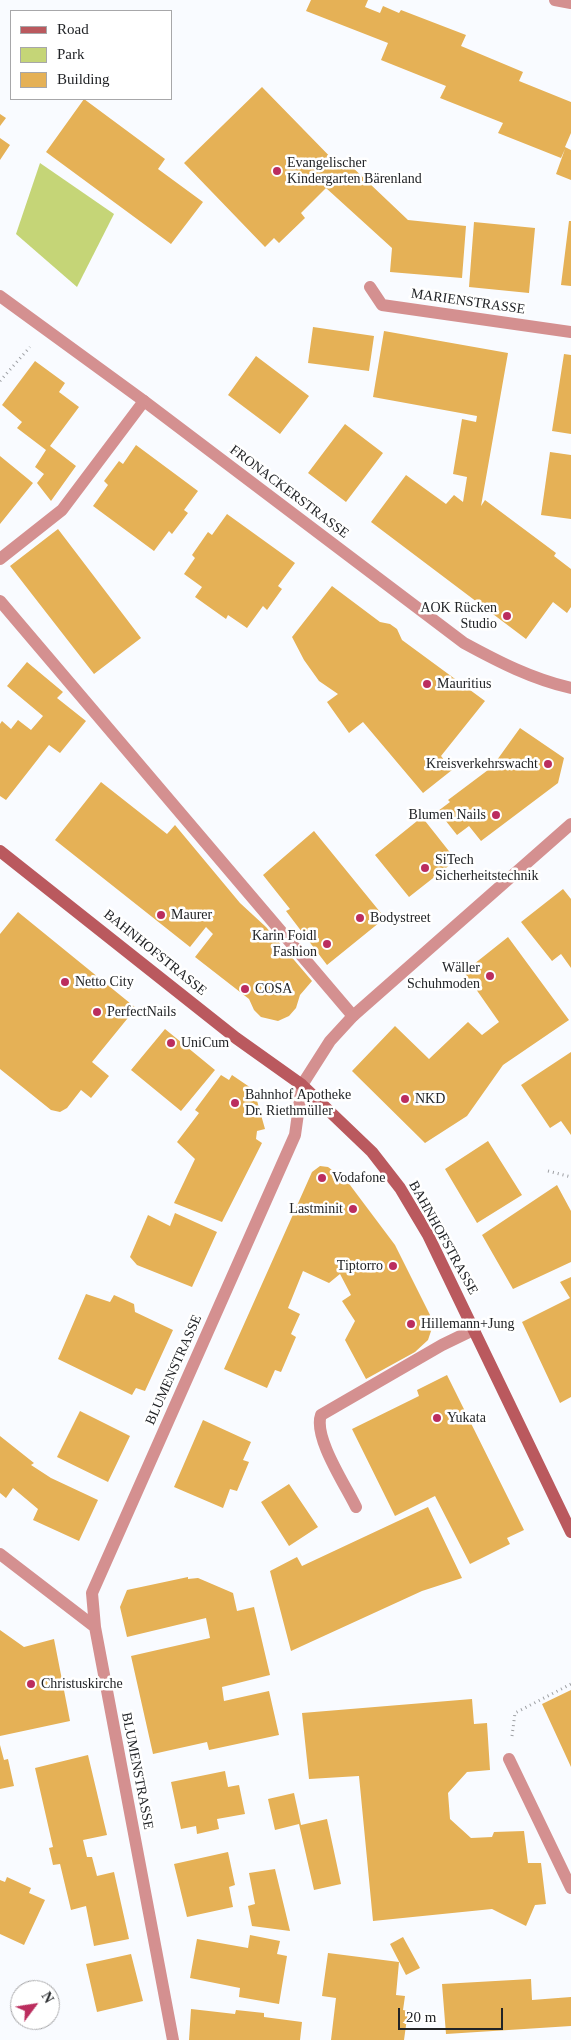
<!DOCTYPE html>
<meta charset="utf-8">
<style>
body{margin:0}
#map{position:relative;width:571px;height:2040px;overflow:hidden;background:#f9fbff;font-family:"Times New Roman",serif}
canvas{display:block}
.legend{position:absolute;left:10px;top:10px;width:162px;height:90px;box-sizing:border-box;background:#fff;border:1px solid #a7a7a9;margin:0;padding:6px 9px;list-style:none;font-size:15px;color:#222427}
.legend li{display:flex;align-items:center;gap:10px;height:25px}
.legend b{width:25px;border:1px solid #a7a7a9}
.north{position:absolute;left:10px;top:1980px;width:50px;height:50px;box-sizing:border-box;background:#fff;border:1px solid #a7a7a9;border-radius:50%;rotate:59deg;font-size:14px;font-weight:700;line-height:20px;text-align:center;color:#222427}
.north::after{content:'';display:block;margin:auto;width:18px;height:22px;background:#bb2d5e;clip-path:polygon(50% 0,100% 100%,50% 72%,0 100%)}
.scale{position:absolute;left:398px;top:2008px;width:105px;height:22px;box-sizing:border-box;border:2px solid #222427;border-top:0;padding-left:6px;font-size:15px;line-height:18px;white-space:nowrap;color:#222427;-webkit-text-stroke:4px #fff;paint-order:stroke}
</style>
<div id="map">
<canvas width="571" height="2040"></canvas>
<ul class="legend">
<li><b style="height:6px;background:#ba595e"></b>Road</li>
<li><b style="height:14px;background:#c5d577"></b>Park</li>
<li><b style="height:14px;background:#e5b156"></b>Building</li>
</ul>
<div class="north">N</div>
<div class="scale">20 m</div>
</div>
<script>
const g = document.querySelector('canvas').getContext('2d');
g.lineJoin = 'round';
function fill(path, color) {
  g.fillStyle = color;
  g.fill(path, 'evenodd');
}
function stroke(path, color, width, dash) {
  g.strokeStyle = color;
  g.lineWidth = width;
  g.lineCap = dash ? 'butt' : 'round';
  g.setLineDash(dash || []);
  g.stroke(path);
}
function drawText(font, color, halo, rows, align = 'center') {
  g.font = font + ' "Times New Roman",serif';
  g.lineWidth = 5;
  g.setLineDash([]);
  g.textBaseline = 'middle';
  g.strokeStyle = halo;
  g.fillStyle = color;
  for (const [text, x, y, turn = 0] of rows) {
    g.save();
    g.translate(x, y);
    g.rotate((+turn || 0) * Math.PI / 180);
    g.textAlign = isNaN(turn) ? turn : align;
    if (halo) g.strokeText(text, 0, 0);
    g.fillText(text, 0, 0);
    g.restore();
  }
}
const green = new Path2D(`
 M40,163L114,214L77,287L16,234Z`);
const building = new Path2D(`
 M311,0H368L365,7L380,13L383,6L399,13L401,10L466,35L461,46L523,72L519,81L571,102V133L565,147L571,150V180L556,174L565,149L561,158L498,133L503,123L440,98L446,86L381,60L388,43L306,11Z
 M262,87L343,170L349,164L408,220L466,226L462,278L390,272L392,248L326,188L301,213L305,218L279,243L274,238L265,247L184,163Z
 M84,99L165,159L158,169L203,202L171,244L46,152Z
 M0,114L6,118L0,126Z
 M0,138L10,145L0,160Z
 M569,221H571V286L561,285Z
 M474,222L535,228L529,293L469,287Z
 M313,327L374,336L369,371L308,363Z
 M384,331L508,353L481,506L485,500L556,553L554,556L571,569V607L567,613L553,602L526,639L371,522L406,475L446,504L454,495L463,502L467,477L453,474L462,419L476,422L477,416L373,397Z
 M564,354L571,355V434L552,431Z
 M256,356L309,396L280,434L228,395Z
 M35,361L65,383L59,392L79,407L50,446L76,466L51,501L37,483L44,474L35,467L46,450L17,428L22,422L2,405Z
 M345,424L383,453L346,502L308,473Z
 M136,445L198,491L184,510L188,513L172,534L169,531L154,551L93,506L108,485L104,481L119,461L123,464Z
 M550,452L571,455V519L541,515Z
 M0,456L33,483L0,524Z
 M227,514L295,563L278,586L282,589L267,610L263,606L247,628L228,615L226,619L195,597L202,587L184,574L195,558L192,555L208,532L212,535Z
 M58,529L141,638L94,674L10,566Z
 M332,586L380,622L390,624L397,629L402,640L485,701L441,756L452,770L423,793L363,722L349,733L327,702L338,694L319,681L304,660L292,637Z
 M27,662L63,692L57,698L86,721L60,753L49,745L6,800L0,796V724L2,721L11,729L18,720L31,730L43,716L7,686Z
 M520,728L564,758L558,783L481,841L469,826L457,835L438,811L450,802L448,800L492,767Z
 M101,782L167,834L175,825L240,903L266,927L312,981L300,995L296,1008L289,1016L278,1021L261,1017L254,1010L249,999L195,957L213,934L206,927L190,947L55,840Z
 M422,817L456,860L409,897L375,855Z
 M314,831L385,918L327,965L286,911L290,909L263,875Z
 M563,889L571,899V968L561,954L552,961L521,922Z
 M18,912L136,1008L92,1062L109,1076L91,1098L81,1090L67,1108L60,1112L51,1110L0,1069V934Z
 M508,937L569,1020L503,1065L467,1116L425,1143L352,1071L395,1026L429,1059L468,1022L482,1035L499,1022L464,972Z
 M165,1029L215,1070L181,1111L131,1070Z
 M571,1052V1135L561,1121L550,1128L521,1085Z
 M221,1075L229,1080L232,1075L254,1090L265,1129L257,1131L256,1139L262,1143L222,1222L174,1203L195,1159L177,1142L199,1113L195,1110Z
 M488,1141L522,1195L477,1223L445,1169Z
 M320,1166L328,1167L347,1181L395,1245L430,1315L427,1322L432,1328L428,1340L415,1352L366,1379L345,1340L355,1321L342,1301L351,1295L340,1274L329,1283L303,1271L288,1308L300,1314L291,1334L296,1337L281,1372L275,1370L267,1388L224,1369L312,1172Z
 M557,1185L571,1211V1262L513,1289L482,1235Z
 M175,1213L217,1232L192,1287L137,1265L130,1257L148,1215L170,1226Z
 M571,1277V1397L560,1403L522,1322L570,1298L560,1282Z
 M86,1294L110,1302L114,1295L134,1304L135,1312L173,1330L145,1391L136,1388L132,1395L58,1359Z
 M447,1375L524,1530L507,1538L510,1544L470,1564L435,1496L395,1516L352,1429L419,1396L417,1390Z
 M80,1411L130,1436L108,1482L57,1457Z
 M203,1420L251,1442L243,1460L249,1462L237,1491L230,1489L223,1508L174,1487Z
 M0,1436L34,1463L31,1465L51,1478L98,1500L79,1541L33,1520L38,1509L13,1488L6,1498L0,1493Z
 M289,1484L318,1527L289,1546L261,1502Z
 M428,1507L462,1578L422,1591L291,1651L270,1571L297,1557L302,1566Z
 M188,1577V1579L198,1578L233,1593L237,1611L254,1607L270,1675L222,1687L224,1701L269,1691L279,1735L209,1750L207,1742L153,1754L131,1656L210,1638L206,1618L127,1637L120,1607L127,1590Z
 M0,1630L24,1647L54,1639L70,1721L0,1736Z
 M571,1690V1767L542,1704Z
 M472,1699L474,1724L487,1723L490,1770L467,1772L448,1793L450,1819L471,1838L492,1837L494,1832L524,1831L528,1863H541L546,1904L535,1905L526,1926L492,1909L373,1921L359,1776L309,1779L302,1713Z
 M0,1745L4,1760L8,1759L14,1786L0,1789Z
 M88,1755L107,1835L83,1840L87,1857H92L97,1876L114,1872L129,1939L94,1946L86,1906L71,1910L60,1864L53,1865L49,1848L53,1847L35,1768Z
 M225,1771L228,1787L239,1785L245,1814L217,1819L219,1829L197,1834L196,1826L181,1829L171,1782Z
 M294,1793L301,1825L327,1819L341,1884L314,1890L299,1824L275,1830L268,1799Z
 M228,1852L235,1885L229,1887L233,1907L187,1917L174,1864Z
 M275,1869L290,1931L252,1926L248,1906L255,1904L249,1873Z
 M7,1877L31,1888L29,1893L45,1900L24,1945L0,1934V1880L5,1882Z
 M250,1935L280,1941L277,1954L287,1956L279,2004L239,1997L240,1988L190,1978L197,1939L248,1948Z
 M403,1937L420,1968L406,1975L390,1944Z
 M328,1953L399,1962L396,1995L405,1996L403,2010L408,2011L404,2040H331L336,1998L322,1996Z
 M131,1954L143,2001L97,2012L86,1964Z
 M531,1979L532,2000L571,1997V2026L446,2034L442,1984Z
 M191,2009L235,2014L236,2010L264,2013V2017L302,2022L300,2040H189Z`);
const path = new Path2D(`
 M0,381L30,347
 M548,1171L571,1177
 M512,1736L515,1713L571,1684`);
const lane = new Path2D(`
 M370,287L382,305L571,332
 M0,559L62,510L144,401
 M0,601L353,1016
 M356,1507C346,1486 313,1437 321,1415L442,1345L475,1329
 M509,1759L571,1888`);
const street = new Path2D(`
 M555,0L571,3
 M0,296L144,401L464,643C499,662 532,679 571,688
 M0,1554L95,1627
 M173,2040L95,1627L92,1593L295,1135L302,1085L330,1041L353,1016L571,824`);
const secondary = new Path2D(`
 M0,851L236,1038L302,1085L372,1152L400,1188L428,1235L571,1532`);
const markers = [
 [277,171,5,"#bb2d5e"],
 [507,616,5,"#bb2d5e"],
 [427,684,5,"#bb2d5e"],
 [548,764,5,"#bb2d5e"],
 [496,815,5,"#bb2d5e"],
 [425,868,5,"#bb2d5e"],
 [161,915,5,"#bb2d5e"],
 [360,918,5,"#bb2d5e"],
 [327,944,5,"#bb2d5e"],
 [490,976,5,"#bb2d5e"],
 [65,982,5,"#bb2d5e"],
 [245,989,5,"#bb2d5e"],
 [97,1012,5,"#bb2d5e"],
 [171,1043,5,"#bb2d5e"],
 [405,1099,5,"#bb2d5e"],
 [235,1103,5,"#bb2d5e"],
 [322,1178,5,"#bb2d5e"],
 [353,1209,5,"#bb2d5e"],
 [393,1266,5,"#bb2d5e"],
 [411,1324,5,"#bb2d5e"],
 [437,1418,5,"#bb2d5e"],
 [31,1684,5,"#bb2d5e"]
];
const poiNames = [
 ["Evangelischer",287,163],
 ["Kindergarten Bärenland",287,179],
 ["AOK Rücken",497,608,"right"],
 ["Studio",497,624,"right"],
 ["Mauritius",437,684],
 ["Kreisverkehrswacht",538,764,"right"],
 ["Blumen Nails",486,815,"right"],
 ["SiTech",435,860],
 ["Sicherheitstechnik",435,876],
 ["Maurer",171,915],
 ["Bodystreet",370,918],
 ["Karin Foidl",317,936,"right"],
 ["Fashion",317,952,"right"],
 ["Wäller",480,968,"right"],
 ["Schuhmoden",480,984,"right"],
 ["Netto City",75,982],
 ["COSA",255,989],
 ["PerfectNails",107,1012],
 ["UniCum",181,1043],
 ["Bahnhof Apotheke",245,1095],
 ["Dr. Riethmüller",245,1111],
 ["NKD",415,1099],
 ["Vodafone",332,1178],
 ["Lastminit",343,1209,"right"],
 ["Tiptorro",383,1266,"right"],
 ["Hillemann+Jung",421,1324],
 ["Yukata",447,1418],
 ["Christuskirche",41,1684]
];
const streetNames = [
 ["MARIENSTRASSE",468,302,8],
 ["FRONACKERSTRASSE",289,492,37],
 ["BAHNHOFSTRASSE",155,953,39],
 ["BAHNHOFSTRASSE",443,1238,61],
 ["BLUMENSTRASSE",174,1370,-66],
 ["BLUMENSTRASSE",137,1771,79]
];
fill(green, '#c5d577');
fill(building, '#e5b156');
stroke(path, '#9ea0a4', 3, [1, 4]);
stroke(lane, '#d49090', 12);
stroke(street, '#d49090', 12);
stroke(secondary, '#ba595e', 12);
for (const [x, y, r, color] of markers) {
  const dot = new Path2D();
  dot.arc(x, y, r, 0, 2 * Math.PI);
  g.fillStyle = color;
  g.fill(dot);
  stroke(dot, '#fff', 2);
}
drawText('14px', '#222427', '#fff', poiNames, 'left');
drawText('14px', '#222427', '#fff', streetNames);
</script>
